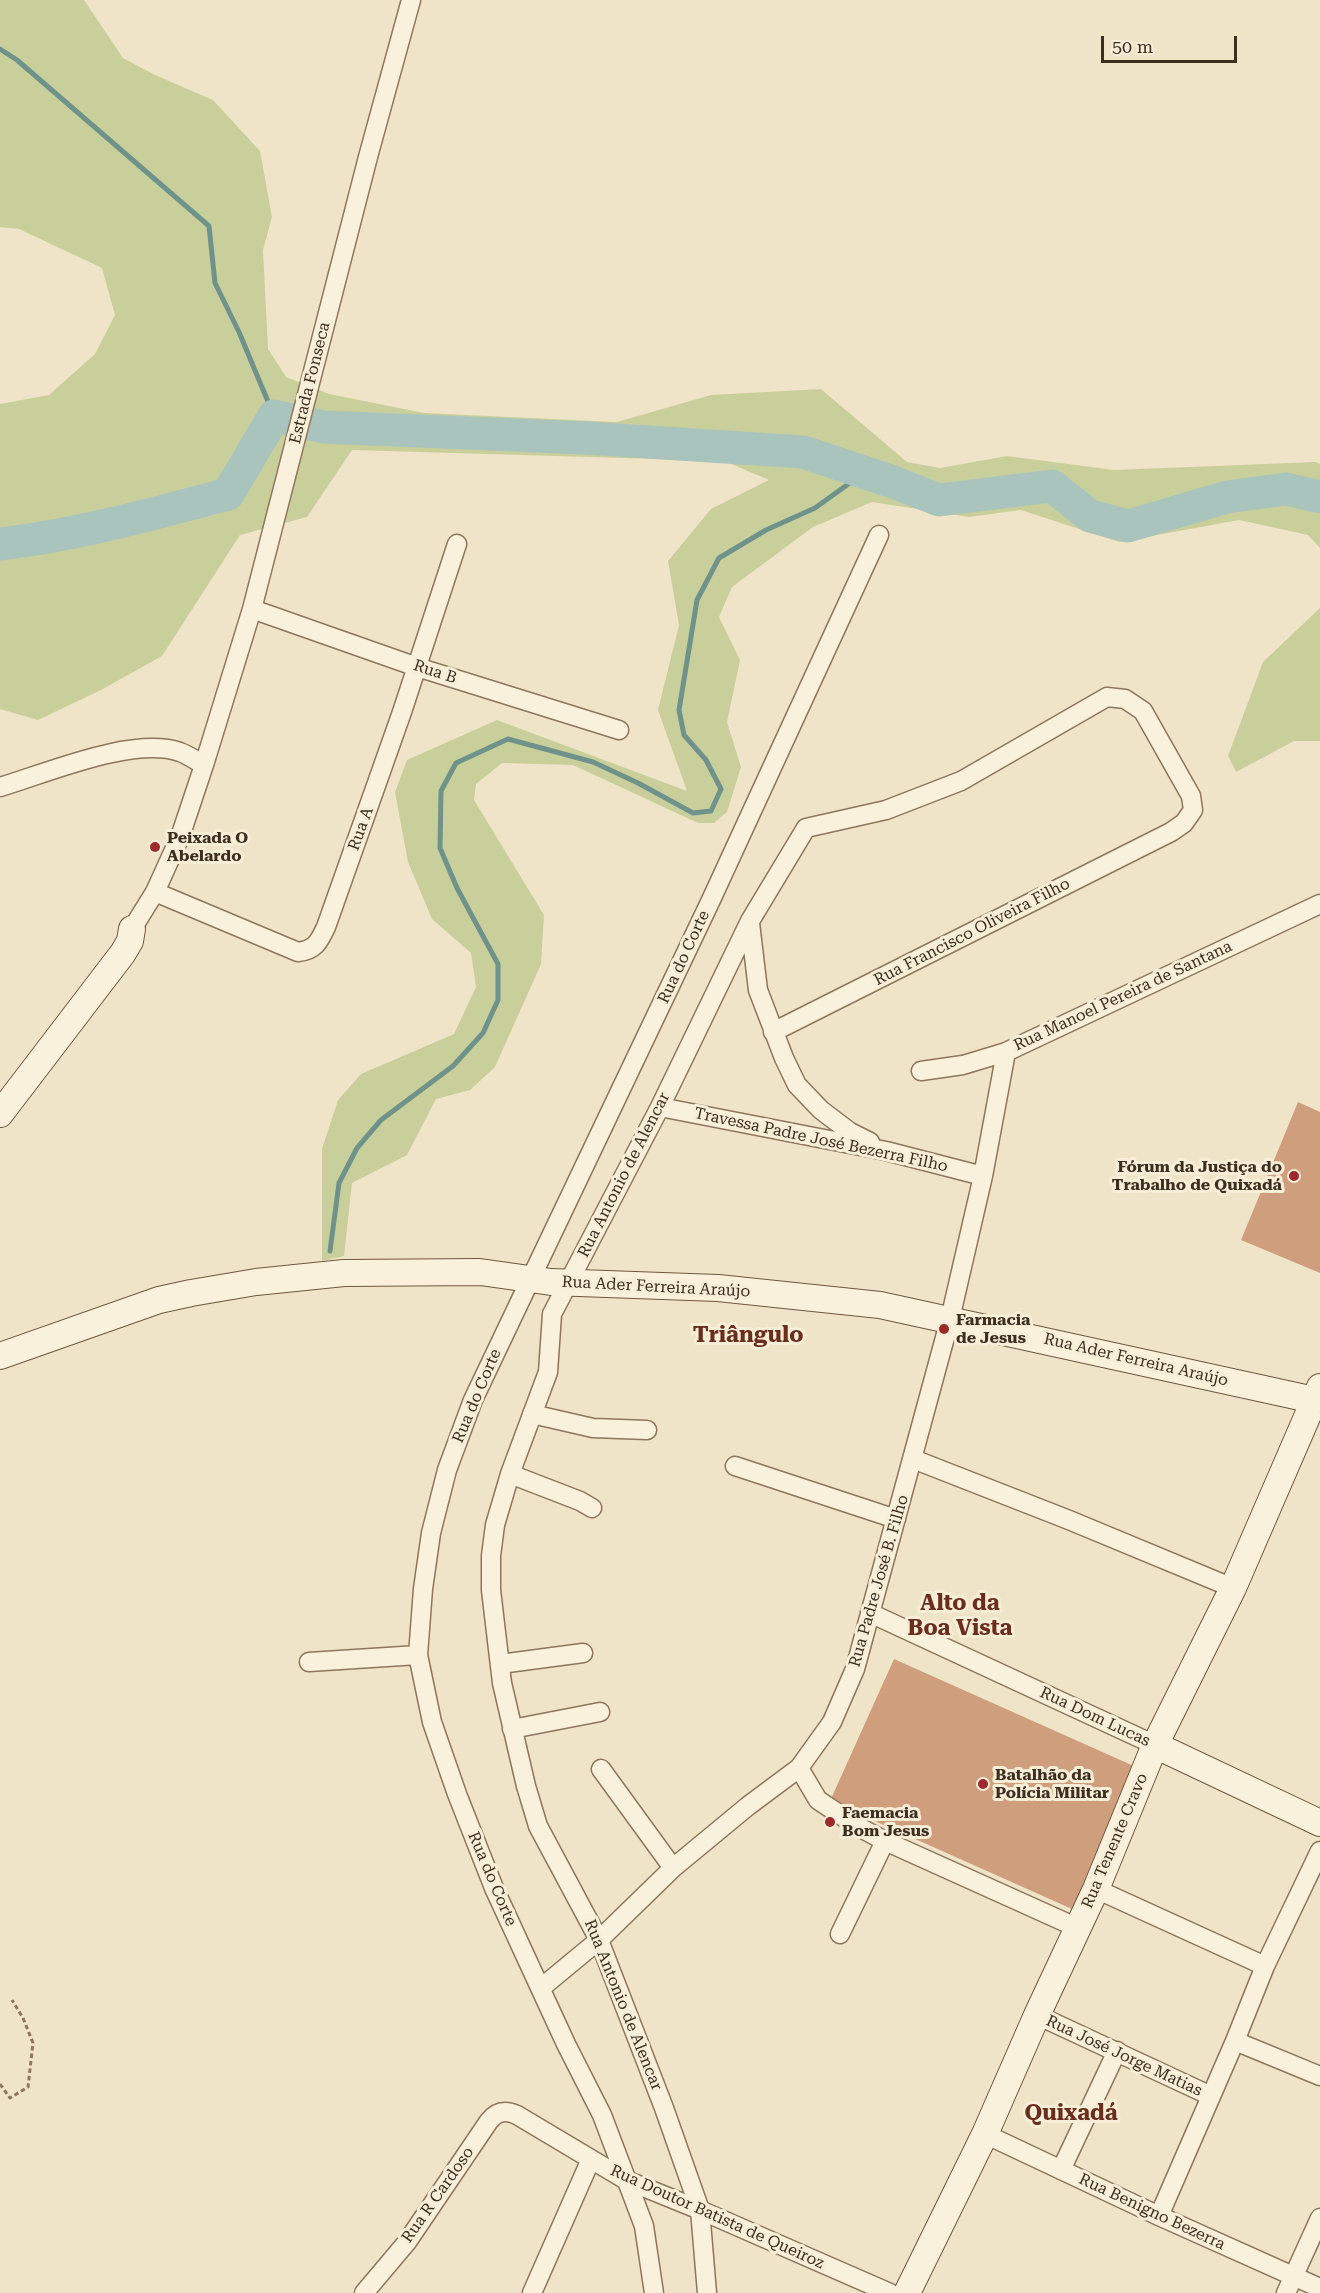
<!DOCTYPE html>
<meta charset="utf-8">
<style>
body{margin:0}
#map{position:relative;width:1320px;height:2293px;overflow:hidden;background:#f0e4c8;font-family:"Roboto Serif",serif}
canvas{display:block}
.scale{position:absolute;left:1101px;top:36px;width:136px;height:27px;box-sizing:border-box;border:3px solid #3d2e20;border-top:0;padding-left:8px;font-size:18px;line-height:21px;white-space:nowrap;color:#3d2e20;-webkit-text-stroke:4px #f7eed8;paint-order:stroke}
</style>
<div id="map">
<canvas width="1320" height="2293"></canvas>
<div class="scale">50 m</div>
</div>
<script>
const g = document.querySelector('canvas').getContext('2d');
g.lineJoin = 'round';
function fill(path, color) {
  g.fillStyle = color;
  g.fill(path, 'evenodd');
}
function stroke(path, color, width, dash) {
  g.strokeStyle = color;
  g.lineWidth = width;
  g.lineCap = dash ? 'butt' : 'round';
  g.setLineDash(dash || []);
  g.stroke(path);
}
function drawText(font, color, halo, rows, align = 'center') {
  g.font = font + ' "Roboto Serif",serif';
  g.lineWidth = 6;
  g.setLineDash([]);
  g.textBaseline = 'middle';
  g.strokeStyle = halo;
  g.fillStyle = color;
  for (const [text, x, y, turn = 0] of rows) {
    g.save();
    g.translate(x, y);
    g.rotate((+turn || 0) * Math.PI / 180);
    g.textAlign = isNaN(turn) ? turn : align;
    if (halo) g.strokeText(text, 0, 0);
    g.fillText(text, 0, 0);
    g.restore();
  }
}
const green = new Path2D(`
 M0,0H84L123,58L155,75L213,100L260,151L272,217L263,250L268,349L286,377L329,394L424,413L617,422L711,395L821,389L907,462L940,468L1007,456L1114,470L1316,462L1320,464V548L1308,535L1239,520L1119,542L1021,510L969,517L872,502L813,527L732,587L719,617L740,660L727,722L741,767L727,812L714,823H698L573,765L502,763L476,784L474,800L544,915L541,964L495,1067L470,1090L436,1099L407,1155L352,1183L344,1256L322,1261V1149L338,1100L361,1074L454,1034L476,987L471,953L432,919L408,862L395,792L407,760L497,720L687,791L658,710L679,625L668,561L711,509L769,480L724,461L352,450L307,517L240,535L162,656L101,690L38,720L0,709V404L49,395L95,354L115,315L102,268L19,229L0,227Z
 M1320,608V741H1294L1236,772L1228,756L1263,662Z`);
const stream = new Path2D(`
 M0,49L17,60L209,226L215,283L239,332L274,416
 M330,1251L339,1183L357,1148L381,1120L453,1066L483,1033L498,1000V964L457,888L440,848L441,791L456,763L508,739L593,762L638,783L693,813L711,811L721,789L706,760L684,735L679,710L697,600L719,558L766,530L815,508L865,472`);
const river = new Path2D(`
 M0,544C77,535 153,514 228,494L274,416L324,427L586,438L803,452L893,482L939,500L1052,486L1090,516L1128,526L1227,497L1286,489L1320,497`);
const building = new Path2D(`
 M1298,1102L1320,1112V1273L1241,1240Z
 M894,1659L1136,1767L1072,1909L830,1801Z`);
const path = new Path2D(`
 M0,2084L10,2098L28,2087L33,2043L23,2018L12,2000`);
const street = new Path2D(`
 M252,609L417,667L619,730
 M0,787C47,773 133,736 180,752C188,755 197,761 204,765
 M155,892L298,952C315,950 319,942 326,927L402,712L457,544
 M750,923L758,990L784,1058L797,1085L821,1110L850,1132L870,1142
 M132,929L155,892L180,837L204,765L252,609L368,157L411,0
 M921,1071L963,1065L1006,1052L1320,904
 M660,1107L886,1151L983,1176
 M532,1414L593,1428L647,1430
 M913,1459L1069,1520L1233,1588
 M735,1466L896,1519
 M510,1474L580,1501L592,1508
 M870,1613L1155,1745
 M309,1662L418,1655
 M500,1664L583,1653
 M512,1729L600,1712
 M799,1768L818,1800L857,1826L885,1841L1078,1928
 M601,1769L673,1868
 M1096,1889L1265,1966
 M840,1934L885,1841
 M541,1988L599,1940L673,1868L748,1806L799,1768L832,1722L855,1669L950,1319L983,1176L1006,1052
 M1037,2015L1211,2096
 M1235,2041L1320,2076
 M985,2134L1159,2216L1320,2288
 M1061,2170L1117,2051
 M1159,2216L1235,2041L1265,1966L1320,1851
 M364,2293L407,2242L489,2121C497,2111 506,2110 517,2115L626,2180L700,2210L890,2293
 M532,2293L591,2159
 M654,2293L644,2226L602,2115L566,2044L494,1888L457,1794L432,1722L418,1655L423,1589L431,1533L447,1470L473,1400L711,900L879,535
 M707,2293L700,2210L664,2108L599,1940L538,1826L526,1786L502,1683L491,1590V1556L495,1525L510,1474L548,1372L552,1314L660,1107L750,921L806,828L886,810L961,781L1107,697L1125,699L1143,711L1191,796L1193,810L1184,823L1171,832L773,1032
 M1286,2293L1320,2218`);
const secondary = new Path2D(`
 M0,1114L123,953L130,941L132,929
 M0,1356L159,1300L191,1293L256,1282L344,1273L480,1272L551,1282L718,1288L880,1305L1314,1400
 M1155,1745L1320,1823
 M907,2293L985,2134L1037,2015L1096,1889L1155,1745L1233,1588L1320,1387`);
const markers = [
 [155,847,6,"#9e2a2b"],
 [1294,1176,6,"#9e2a2b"],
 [944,1329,6,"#9e2a2b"],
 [983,1784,6,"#9e2a2b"],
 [830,1822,6,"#9e2a2b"]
];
const streetNames = [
 ["Estrada Fonseca",310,383,-76],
 ["Rua B",435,672,18],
 ["Rua A",361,829,-70],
 ["Rua Francisco Oliveira Filho",972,932,-27],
 ["Rua do Corte",684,957,-65],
 ["Rua Manoel Pereira de Santana",1123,996,-25],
 ["Travessa Padre José Bezerra Filho",821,1140,12],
 ["Rua Antonio de Alencar",624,1175,-63],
 ["Rua Ader Ferreira Araújo",656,1287,3],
 ["Rua Ader Ferreira Araújo",1136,1360,13],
 ["Rua do Corte",477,1396,-67],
 ["Rua Padre José B. Filho",879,1581,-74],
 ["Rua Dom Lucas",1095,1717,25],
 ["Rua Tenente Cravo",1115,1841,-67],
 ["Rua do Corte",492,1879,67],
 ["Rua Antonio de Alencar",623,2005,68],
 ["Rua José Jorge Matias",1124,2056,25],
 ["Rua R Cardoso",438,2195,-55],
 ["Rua Benigno Bezerra",1152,2212,25],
 ["Rua Doutor Batista de Queiroz",717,2217,24]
];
const poiNames = [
 ["Peixada O",167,838],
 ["Abelardo",167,856],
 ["Fórum da Justiça do",1282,1167,"right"],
 ["Trabalho de Quixadá",1282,1185,"right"],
 ["Farmacia",956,1320],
 ["de Jesus",956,1338],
 ["Batalhão da",995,1775],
 ["Polícia Militar",995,1793],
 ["Faemacia",842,1813],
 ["Bom Jesus",842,1831]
];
const districtNames = [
 ["Triângulo",748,1336],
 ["Alto da",960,1604],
 ["Boa Vista",960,1629],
 ["Quixadá",1071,2114]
];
fill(green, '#c9cf9b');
stroke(stream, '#6f938a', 5);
stroke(river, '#a9c4bc', 33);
fill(building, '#cf9f7d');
stroke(street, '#8d765c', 21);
stroke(secondary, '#6f573f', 28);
stroke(path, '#8d765c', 3, [4.5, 3]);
stroke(street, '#faf1dc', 18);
stroke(secondary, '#faf1dc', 26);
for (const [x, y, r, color] of markers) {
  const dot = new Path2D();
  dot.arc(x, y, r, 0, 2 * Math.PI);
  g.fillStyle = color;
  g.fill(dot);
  stroke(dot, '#f7eed8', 2);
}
drawText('16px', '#3d2e20', '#f7eed8', streetNames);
drawText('bold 16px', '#3d2e20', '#f7eed8', poiNames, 'left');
drawText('bold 22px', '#6b2e1e', '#f7eed8', districtNames);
</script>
